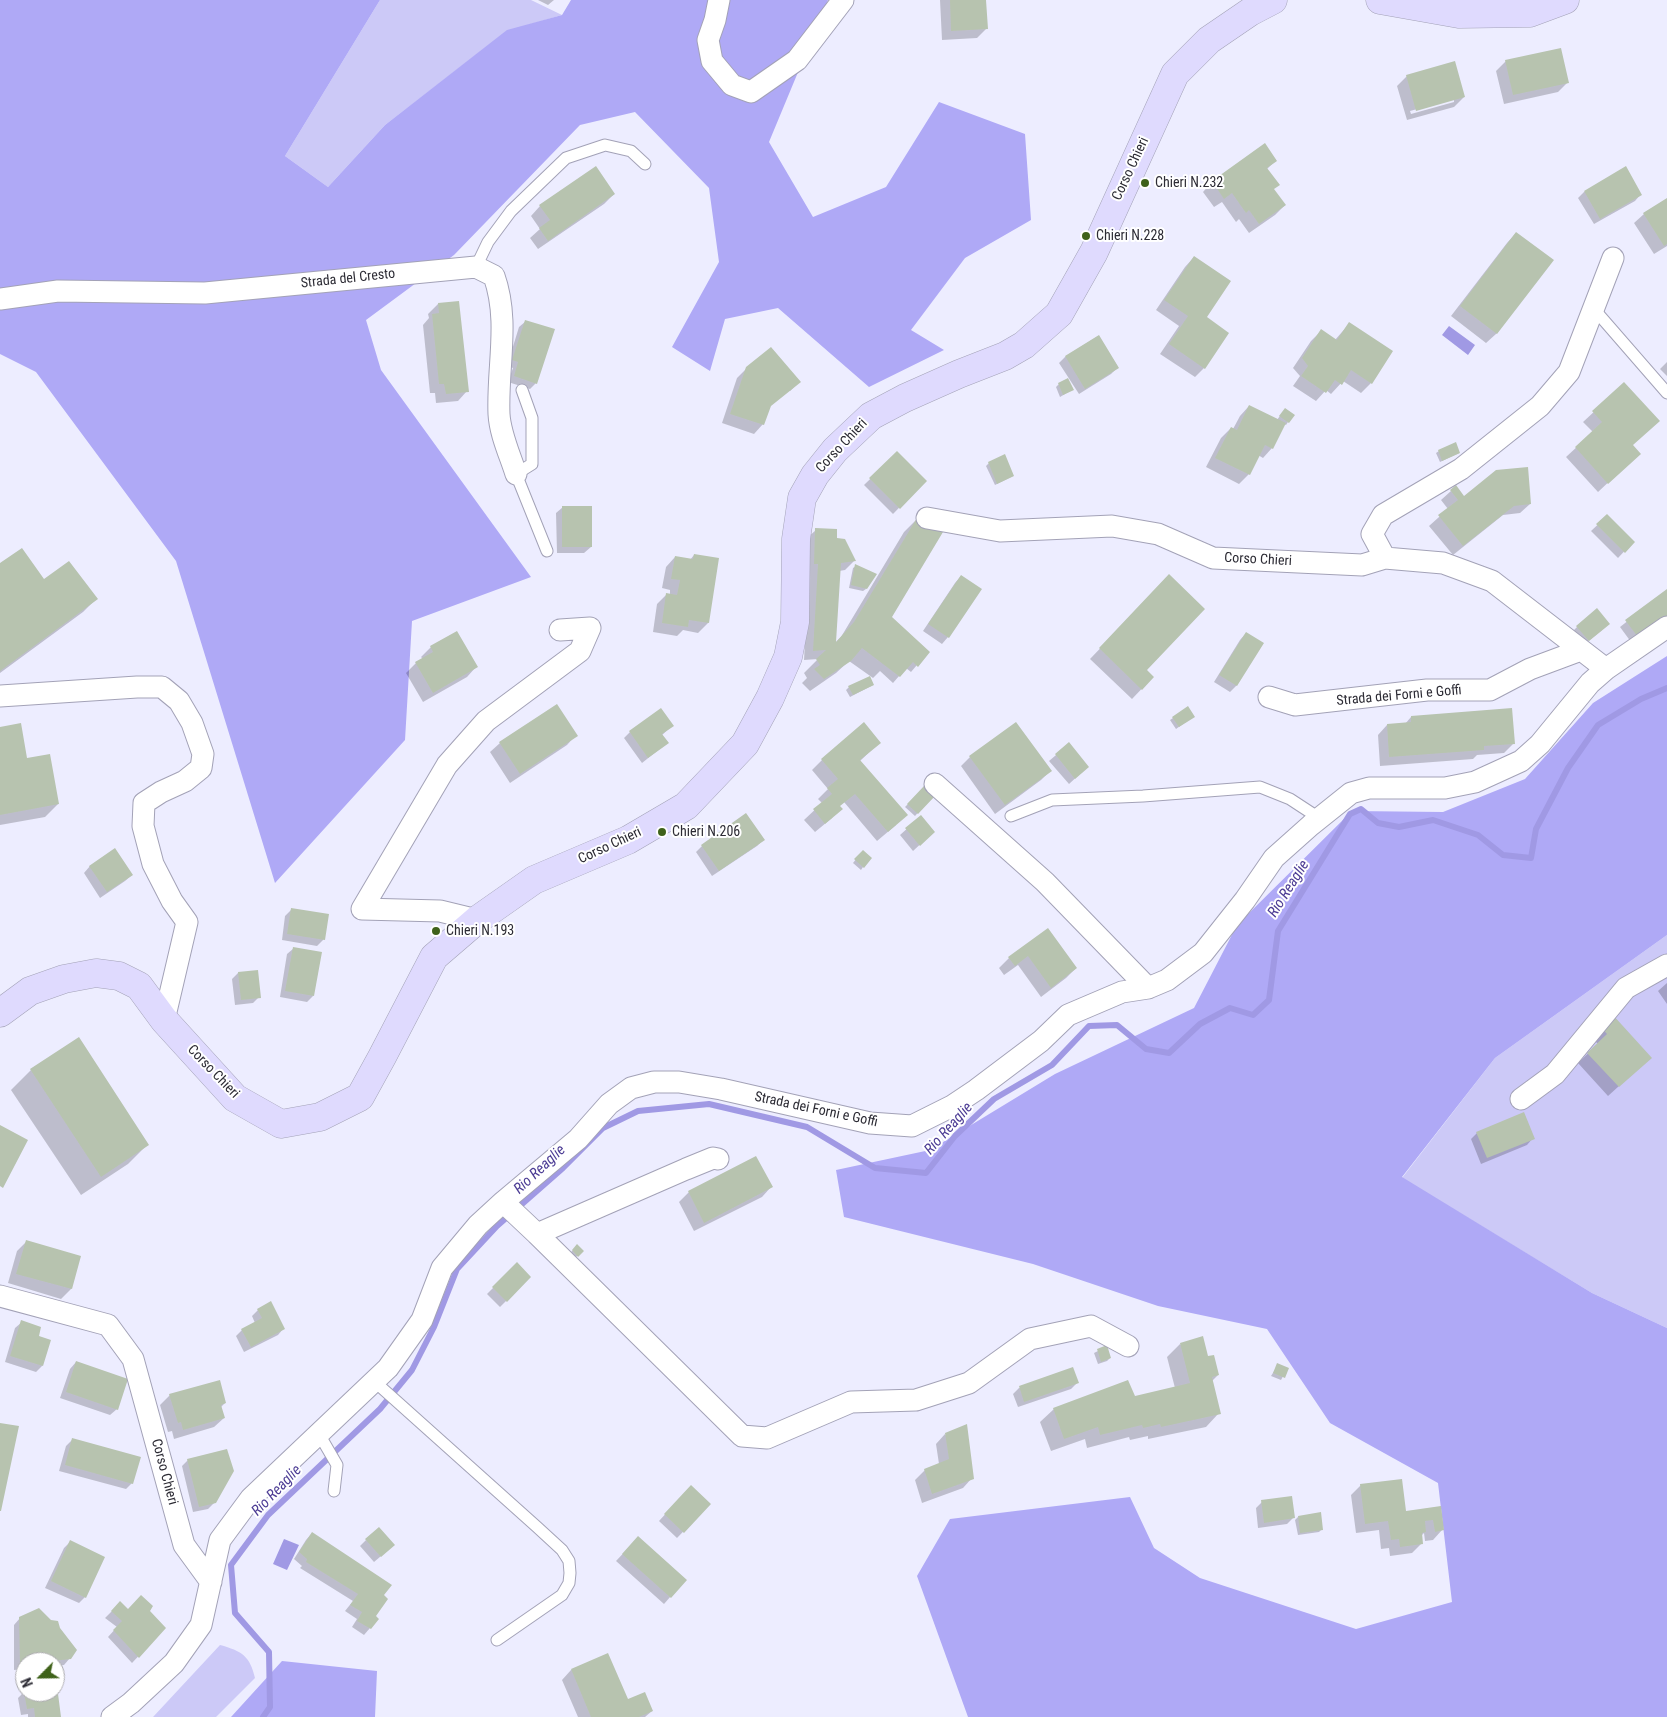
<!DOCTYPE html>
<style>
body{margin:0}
#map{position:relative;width:1667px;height:1717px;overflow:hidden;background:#ededff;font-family:"Roboto Condensed",sans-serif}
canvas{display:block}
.north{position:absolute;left:15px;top:1652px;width:50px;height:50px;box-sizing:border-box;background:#fff;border:1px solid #abaaae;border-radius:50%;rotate:247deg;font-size:14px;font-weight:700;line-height:20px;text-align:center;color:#2c2b34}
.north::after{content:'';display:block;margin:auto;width:18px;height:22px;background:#3f621a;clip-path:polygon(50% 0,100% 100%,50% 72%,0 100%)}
</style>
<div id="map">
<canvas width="1667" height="1717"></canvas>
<div class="north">N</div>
</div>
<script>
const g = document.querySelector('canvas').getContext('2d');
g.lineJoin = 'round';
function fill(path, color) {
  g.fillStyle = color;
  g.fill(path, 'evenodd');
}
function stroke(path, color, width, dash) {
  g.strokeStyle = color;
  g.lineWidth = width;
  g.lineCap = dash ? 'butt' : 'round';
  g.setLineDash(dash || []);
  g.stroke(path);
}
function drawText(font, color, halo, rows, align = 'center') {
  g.font = font + ' "Roboto Condensed",sans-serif';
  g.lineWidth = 4;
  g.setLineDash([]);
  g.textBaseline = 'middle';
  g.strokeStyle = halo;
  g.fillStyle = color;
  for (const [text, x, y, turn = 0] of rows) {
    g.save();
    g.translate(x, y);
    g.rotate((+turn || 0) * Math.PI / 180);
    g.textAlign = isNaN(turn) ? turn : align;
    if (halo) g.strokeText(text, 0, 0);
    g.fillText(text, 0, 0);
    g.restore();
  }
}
const green = new Path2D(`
 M380,0H531L562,15L507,31L385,125L328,187L285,156Z
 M1667,935V1328L1592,1293L1402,1178L1495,1058Z
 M220,1645C242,1651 250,1656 255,1678L216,1717H153Z`);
const forest = new Path2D(`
 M0,0H380L285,156L328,187L385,125L507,30L562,15L571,0H828L769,142L813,217L886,187L939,102L1025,134L1031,220L965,258L911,330L944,350L869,387L778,308L725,319L710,371L672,347L719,262L709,188L635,112L580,125L454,255L366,320L381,370L531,577L412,621L405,740L275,883L176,561L36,372L0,354Z
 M1667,656V935L1495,1058L1402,1177L1592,1293L1667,1328V1717H968L917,1576L950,1519L1130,1497L1154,1548L1200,1578L1356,1629L1452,1602L1438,1483L1330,1423L1267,1329L1158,1306L1033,1264L844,1217L836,1170L930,1150L1055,1074L1194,1008L1237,925L1352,811L1443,812L1525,779L1593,703Z
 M282,1661L377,1671L375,1717H231Z`);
const water = new Path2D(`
 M1449,326L1475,345L1468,355L1442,335Z
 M284,1539L299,1545L287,1570L273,1564Z`);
const shadow = new Path2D(`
 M538,0H554L548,5Z
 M940,0H985L987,28L977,38L942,40Z
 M1506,61L1568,82L1558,92L1504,104L1496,71Z
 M1407,76L1464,97L1454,107L1407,120L1397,86ZM1454,99V102L1411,114L1410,111Z
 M1264,145L1276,160L1267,169L1273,190L1285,205L1275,215L1249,233L1239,219L1236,222L1222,202L1214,207L1203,192L1212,182Z
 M1584,192L1641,194L1635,201L1594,224L1578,198Z
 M614,194L604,204L538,249L530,238L540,229L531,216L540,206Z
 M1667,199V246L1654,254L1634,223L1644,214Z
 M1516,233L1552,260L1496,334L1486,343L1451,316L1507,243Z
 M1194,257L1204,368L1195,377L1160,354L1179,326L1156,310L1185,267Z
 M458,302L467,391L458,401L436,403L435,393H430L423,325L429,318L428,314L438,304Z
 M526,321L536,383L530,389L508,382L513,368L507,366L519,327Z
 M1349,324L1371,383L1361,393L1343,381L1331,394L1326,390L1316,401L1293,386L1300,376L1293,368L1311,341L1321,331L1335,340Z
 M1098,336L1118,367L1111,374L1079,394L1059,363L1065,357Z
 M1667,362V376L1660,369Z
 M747,368L799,382L790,391V389L765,409L763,424L754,434L722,423L737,378Z
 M1059,384L1072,390L1060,397L1056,387Z
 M1624,384L1632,446L1629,463L1598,492L1566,457L1593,432L1583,422Z
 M1249,406L1277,420L1282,413L1288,422L1286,425L1284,424L1272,448L1263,458L1258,455L1249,474L1239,484L1206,467L1221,438L1231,428L1233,429L1240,416Z
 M1439,451L1459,453L1440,462L1436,453Z
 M897,453L925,481L893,514L864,485Z
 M989,463L1013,476L995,485L986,466Z
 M1451,491L1463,497L1530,504L1520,513L1503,515L1453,555L1429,526L1448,509L1441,500Z
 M563,507L591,547L584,553H557L556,513Z
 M1607,516L1633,542L1618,558L1591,531Z
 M917,519L890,618L928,652L911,672L906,668L893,683L880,671L873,678L849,661L836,673L810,691L802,683L807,678L804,673L818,659L804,660L809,573L806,539L816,530L835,539L854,561L845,570L839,571L835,643L841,637L904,532Z
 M694,555L717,559L708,623L698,633L683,630L677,636L653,632L657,604L667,594L670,595V590L662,588L666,567L675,557L690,560Z
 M0,565L96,599L83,612L0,673Z
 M856,566L866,589L863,591L849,588L853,568Z
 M961,576L948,637L942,644L923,631L955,583Z
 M1160,586L1145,670L1153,677L1132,699L1090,659Z
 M1667,590L1634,646L1620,627Z
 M1577,627L1602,630L1582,646L1571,633Z
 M1246,633L1262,643L1236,686L1230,692L1214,682L1240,640Z
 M431,647L476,667L467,677L423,702L406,673L416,663L423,659L421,657Z
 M873,685L850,697L846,690L849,687Z
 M1411,717L1513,744L1504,753L1477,755L1473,759L1380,766L1378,735L1387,725L1405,724Z
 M1173,718L1190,719L1176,729L1170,720Z
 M672,726L662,735L667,743L642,763L624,738L630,732Z
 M0,728L26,759L58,804L45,817L0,825Z
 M576,735L567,745L510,783L490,752L500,743Z
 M879,743L860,761L896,825L877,841L844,802L839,806L832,818L815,832L804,820L822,803L818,799L828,789L812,770L822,760Z
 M1069,744L1081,773L1069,784L1049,761Z
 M970,757L1050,771L1041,780L995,814L961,766Z
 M924,788L933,796L915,816L905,807Z
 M920,817L927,838L913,851L900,835Z
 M763,840L757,846L712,876L696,852L702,846Z
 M860,854L863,867L861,870L853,863Z
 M90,866L132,875L125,881L100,898L84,873Z
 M291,910L324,939L317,946L282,940L285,916Z
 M1047,930L1076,968L1066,978L1041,997L1018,965L1004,975L999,968L1009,958Z
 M294,948L313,996L307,1002L280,997L287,954Z
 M257,971L259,997L253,1003L235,1005L232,979L238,973Z
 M1667,983V1004L1658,991Z
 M1600,1026L1640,1067L1608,1096L1578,1063L1598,1044L1590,1036Z
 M31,1070L147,1145L128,1164L81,1195L11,1090Z
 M1477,1133L1533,1138L1527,1145L1481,1164L1471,1139Z
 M771,1187L762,1197L694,1231L679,1202L689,1192Z
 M26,1242L80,1257L71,1289L61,1299L8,1283L17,1251Z
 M577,1246L582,1251L575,1258L570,1253Z
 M517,1264L530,1277L500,1307L487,1294Z
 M258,1310L284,1328L278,1335L244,1352L236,1336L242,1330L255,1323L252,1316Z
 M22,1322L37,1336L42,1366L36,1372L5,1362L15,1328Z
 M1180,1344L1218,1375L1212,1381L1219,1413L1206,1427L1148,1439V1436L1130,1440L1129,1437L1087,1448L1085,1439L1051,1451L1040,1422L1054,1409L1134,1398L1175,1388L1167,1357Z
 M1106,1347L1110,1358L1107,1361L1098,1364L1094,1353Z
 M76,1362L117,1409L110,1415L60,1398L70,1369Z
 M1278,1365L1287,1369L1281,1380L1271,1376Z
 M1073,1369L1077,1383L1071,1389L1018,1407L1013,1394L1019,1388Z
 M170,1395L225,1403L221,1407L224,1418L214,1427L174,1439L172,1431L168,1432L160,1405Z
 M945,1434L972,1478L963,1488L922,1503L915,1480L925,1470L939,1464L936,1444Z
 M73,1439L132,1483L126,1489L59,1471L66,1446Z
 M188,1460L215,1502L208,1509L193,1512L182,1466Z
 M1361,1485L1405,1512L1440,1508L1442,1530L1433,1540L1425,1541L1424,1533L1421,1536L1422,1543L1412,1553L1390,1556L1389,1548L1381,1549L1379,1530L1356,1533L1351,1495Z
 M691,1486L710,1504L677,1538L659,1521Z
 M1262,1502L1293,1518L1287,1524L1258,1528L1256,1508Z
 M1298,1517L1322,1529L1319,1532L1298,1535L1295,1520Z
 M312,1533L382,1596L370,1628L364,1635L352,1627L357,1619L345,1611L353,1601L300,1568L302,1566L294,1559L306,1540Z
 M366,1540L387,1551L374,1562L360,1546Z
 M70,1542L85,1597L79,1603L45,1588L64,1548Z
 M632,1544L685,1580L664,1604L616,1561Z
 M120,1603L128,1610L148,1611L165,1628L132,1663L108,1637L117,1627L105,1618Z
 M20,1618L59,1629L70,1658L64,1665L55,1666V1662H25V1669L14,1670V1625Z
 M608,1655L628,1701L652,1711L645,1717H578L562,1680L571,1670Z
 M55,1687L60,1717H28V1714L21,1715L18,1698L25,1691L55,1692Z`);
const stream = new Path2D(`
 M263,1717L270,1707L269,1652L235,1613L231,1565L268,1515L380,1409L412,1370L434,1327L457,1269L497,1226L563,1168L603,1128L638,1111L709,1104L807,1127L875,1168L926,1173L955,1136L994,1099L1052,1065L1089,1026L1117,1025L1146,1049L1169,1053L1200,1024L1230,1008L1253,1015L1269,1000L1278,931L1350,814L1361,809L1378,823L1399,827L1433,820L1478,835L1503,855L1531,858L1536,829L1568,768L1598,725L1641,699L1667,688`);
const building = new Path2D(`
 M950,0H986L988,29L951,31Z
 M1561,48L1569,83L1513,95L1505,60Z
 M1455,61L1465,97L1416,111L1406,75Z
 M1265,143L1277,161L1267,168L1280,185L1274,189L1286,205L1259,224L1249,210L1246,213L1232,193L1224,199L1212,181Z
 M596,166L615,194L548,241L539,228L550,220L539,205Z
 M1626,166L1642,195L1600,219L1584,191Z
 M1667,198V244L1664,246L1643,213Z
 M1516,232L1554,260L1497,334L1460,306Z
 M1194,256L1231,281L1207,317L1229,333L1205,369L1169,344L1188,316L1164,300Z
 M459,301L469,392L446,394L444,384H439L432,314L439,313L438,303Z
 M525,320L555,329L537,384L514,376L518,362L512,360Z
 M1349,322L1393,351L1372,384L1351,370L1342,385L1335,380L1326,393L1301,376L1308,366L1302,358L1321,329L1337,340Z
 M1099,335L1119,368L1085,389L1065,356Z
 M771,347L801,382L771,406L764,425L730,414L746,367Z
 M1068,378L1074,390L1063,395L1058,383Z
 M1624,382L1660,421L1633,445L1641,454L1608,484L1575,447L1602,422L1592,411Z
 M1249,405L1286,423L1273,449L1265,445L1250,475L1215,458L1231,427L1237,430Z
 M1285,408L1295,415L1289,423L1279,416Z
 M1456,442L1460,453L1442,461L1438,450Z
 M897,451L927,481L900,509L869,478Z
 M1005,454L1014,476L997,484L988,462Z
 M1528,467L1531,504L1514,506L1463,546L1438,515L1458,500L1450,490L1456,485L1464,496L1496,470Z
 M562,506H592V547H562Z
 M1607,514L1635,542L1625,553L1596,524Z
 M917,518L943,532L892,617L930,652L918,667L913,662L900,677L862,648L851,661L824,679L814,669L820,665L816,659L826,650L813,651L818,564H814L815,528L837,529V538L845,539L856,561L841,563L836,642L854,622Z
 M22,548L44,579L69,561L98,599L0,671V563Z
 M694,554L719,558L709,623L689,620L688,627L662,623L666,593L677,595L680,580L671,579L675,556L693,559Z
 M855,564L877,574L867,589L851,585Z
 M1169,574L1205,609L1147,670L1154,677L1142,690L1099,648Z
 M961,575L982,589L949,638L928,624Z
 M1667,589V621L1641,641L1625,620Z
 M1597,608L1610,624L1589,641L1576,626Z
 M457,631L478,667L433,693L415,662L433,652L430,646Z
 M1246,632L1264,643L1237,686L1219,675Z
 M870,676L874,685L853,695L848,686Z
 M557,704L578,736L520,774L499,742Z
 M1188,706L1195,717L1179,727L1172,717Z
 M661,708L674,726L662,734L669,743L648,758L629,731Z
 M1512,708L1515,744L1484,746V750L1389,757L1387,724L1411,722V716Z
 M864,722L881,743L860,760L908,815L888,832L855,794L840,806L843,809L825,824L813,809L832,794L827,788L838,779L821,759Z
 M1016,722L1052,771L1005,805L969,756Z
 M21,723L27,758L50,754L59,804L0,815V727Z
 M1069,742L1089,767L1075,779L1055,754Z
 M924,786L935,796L918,814L907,804Z
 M746,813L765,840L719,871L701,845Z
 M921,815L935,832L920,846L905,828Z
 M115,848L133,875L107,892L89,866Z
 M863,850L872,858L864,868L854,859Z
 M291,908L329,914L325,940L287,934Z
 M1048,928L1077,968L1051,988L1028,956L1015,966L1008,957Z
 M293,947L322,952L314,996L285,991Z
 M258,970L261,998L241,1000L238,972Z
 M1612,1014L1652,1058L1619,1087L1587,1053L1607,1034L1599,1025Z
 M79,1037L149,1145L101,1177L30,1069Z
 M1524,1112L1535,1139L1487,1158L1476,1132Z
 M0,1125L28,1140L3,1188L0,1186Z
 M756,1156L773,1187L704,1223L688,1191Z
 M26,1240L81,1256L72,1289L16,1274Z
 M577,1244L584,1251L578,1257L572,1250Z
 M517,1262L531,1277L507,1302L492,1287Z
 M271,1301L285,1329L251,1347L241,1329L262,1318L257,1309Z
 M21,1320L41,1327L39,1336L51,1340L43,1366L10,1356Z
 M1203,1336L1208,1356L1214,1355L1219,1375L1212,1377L1221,1414L1161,1427L1160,1424L1143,1428L1142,1425L1100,1435L1098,1427L1064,1439L1053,1408L1128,1380L1135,1396L1190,1383L1180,1343Z
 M1107,1345L1111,1358L1101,1362L1097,1349Z
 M76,1361L128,1379L118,1410L66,1392Z
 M1277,1363L1289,1368L1285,1378L1273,1373Z
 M1073,1367L1079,1383L1024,1402L1019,1386Z
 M220,1380L226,1403L221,1405L225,1418L183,1430L181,1422L178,1423L169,1394Z
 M0,1423L19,1426L1,1511H0Z
 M967,1424L974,1479L932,1494L924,1469L949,1459L945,1433Z
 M72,1438L141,1457L133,1484L65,1465Z
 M227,1449L234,1471L216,1503L199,1507L187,1459Z
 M1402,1479L1406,1511L1441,1506L1444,1530L1435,1532L1433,1520L1425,1521L1426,1532L1422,1533L1423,1544L1400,1547L1399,1539L1391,1540L1388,1521L1365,1524L1360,1484Z
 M691,1485L711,1504L684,1533L664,1514Z
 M1292,1496L1295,1518L1264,1523L1261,1500Z
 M1321,1512L1323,1530L1300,1533L1298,1516Z
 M379,1527L395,1545L381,1557L365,1539Z
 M312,1532L392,1585L384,1595L388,1599L376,1616L379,1619L371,1629L357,1621L362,1612L350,1605L358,1594L306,1562L307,1559L299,1552Z
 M638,1536L687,1580L671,1598L622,1554Z
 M70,1540L105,1557L86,1598L51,1581Z
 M141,1595L153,1606L150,1611L166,1628L139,1658L113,1630L122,1621L111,1611L120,1601L128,1609Z
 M39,1608L51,1620L58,1621L60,1628L77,1650L71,1659L44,1662H25V1664L20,1665L19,1617Z
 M608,1653L628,1699L645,1692L653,1711L639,1717H591L571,1669Z
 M55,1686H57L61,1717H35L34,1708L27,1709L24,1692H55Z`);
const service = new Path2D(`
 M476,267L488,242L511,211L566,158L605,145L631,151L645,164
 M1594,309L1667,393
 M522,390L532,418V464L516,474L547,551
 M1011,816L1052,800L1143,796L1260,787L1290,799L1319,818
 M374,1381L537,1527L562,1550L569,1561L570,1573L569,1583L562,1595L497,1640
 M319,1434L337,1465L334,1491`);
const minor = new Path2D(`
 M719,0L715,20L708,40L712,61L732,85L751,92L797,60L843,0
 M0,299L58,291L205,293L476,267L494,276C510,321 497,367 499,414C500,434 510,455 516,474
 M927,518L1000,531L1112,526L1158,534L1213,558L1362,565L1385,558
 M1606,669L1492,581L1443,563L1385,558L1372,534L1383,515L1461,469L1540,406L1569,372L1613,258
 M0,696L137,687H162L179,701L192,723L203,754L201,768L185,781L161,792L144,803L143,826L153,864L172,901L187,922L164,1020
 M1269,697L1295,705L1427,690H1490L1530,669L1581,650
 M935,784L1045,882L1148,988
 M477,920L440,911L362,909L447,765L486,721L580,651L590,628L560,630
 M1521,1099L1555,1074L1626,988L1667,965
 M503,1202L537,1234L742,1436L767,1438L851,1402L916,1400L969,1383L1030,1339L1091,1326L1128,1346
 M537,1234L686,1169L713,1158L718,1159
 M0,1296L108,1325L133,1359L184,1545L211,1582
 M112,1717L131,1703L174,1663L201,1625L220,1540L251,1498L388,1368L422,1320L442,1268L478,1225L503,1202L578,1139L609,1104L631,1088L654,1082H679L721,1089L870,1123L912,1126L952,1106L976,1090L1041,1041L1068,1015L1122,992L1148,988L1167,980L1203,953L1245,900L1274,858L1311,825L1351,793L1369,788H1445L1475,782L1521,761L1540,744L1590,683L1606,669L1667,627`);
const secondary = new Path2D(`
 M1380,0L1459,14L1530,13L1565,0
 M0,1013L30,991L64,979L96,973L119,976L139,986L164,1020L235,1098L281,1124L320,1117L360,1097L382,1057L434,957L477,920L534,880L628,840L686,806L745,744L770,698L788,657L795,622L796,539L802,498L815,475L835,450L871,416L905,398L959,374L1005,356L1024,345L1059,314L1094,252L1175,74L1209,40L1250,12L1273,0`);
const markers = [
 [1145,183,5,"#3f621a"],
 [1086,236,5,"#3f621a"],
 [662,832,5,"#3f621a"],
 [436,931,5,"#3f621a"]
];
const streetNames = [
 ["Corso Chieri",1131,169,-65],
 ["Strada del Cresto",348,279,-6],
 ["Corso Chieri",842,446,-47],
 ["Corso Chieri",1258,560,3],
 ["Strada dei Forni e Goffi",1399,696,-5],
 ["Corso Chieri",610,846,-25],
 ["Corso Chieri",213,1072,46],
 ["Strada dei Forni e Goffi",816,1110,12],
 ["Corso Chieri",164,1472,75]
];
const poiNames = [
 ["Chieri N.232",1155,183],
 ["Chieri N.228",1096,236],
 ["Chieri N.206",672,832],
 ["Chieri N.193",446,931]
];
const waterNames = [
 ["Rio Reaglie",1289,889,-58],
 ["Rio Reaglie",949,1129,-48],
 ["Rio Reaglie",540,1170,-43],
 ["Rio Reaglie",277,1491,-46]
];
fill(green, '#ccc9f7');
fill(forest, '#afa9f6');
fill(water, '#a099e4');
fill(shadow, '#0003');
stroke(stream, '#a099e4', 6);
fill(building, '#b7c3af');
stroke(service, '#a3a2b7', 13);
stroke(minor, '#a3a2b7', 23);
stroke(secondary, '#a3a2b7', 29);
stroke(service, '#fff', 11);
stroke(minor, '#fff', 21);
stroke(secondary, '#dfdafe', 28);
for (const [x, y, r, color] of markers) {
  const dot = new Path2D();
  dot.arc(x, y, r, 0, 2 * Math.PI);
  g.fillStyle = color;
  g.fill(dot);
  stroke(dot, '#fff', 2);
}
drawText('14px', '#2c2b34', '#fff', streetNames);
drawText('14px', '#2c2b34', '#fff', poiNames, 'left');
drawText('italic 15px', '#4d3d95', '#fff', waterNames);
</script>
